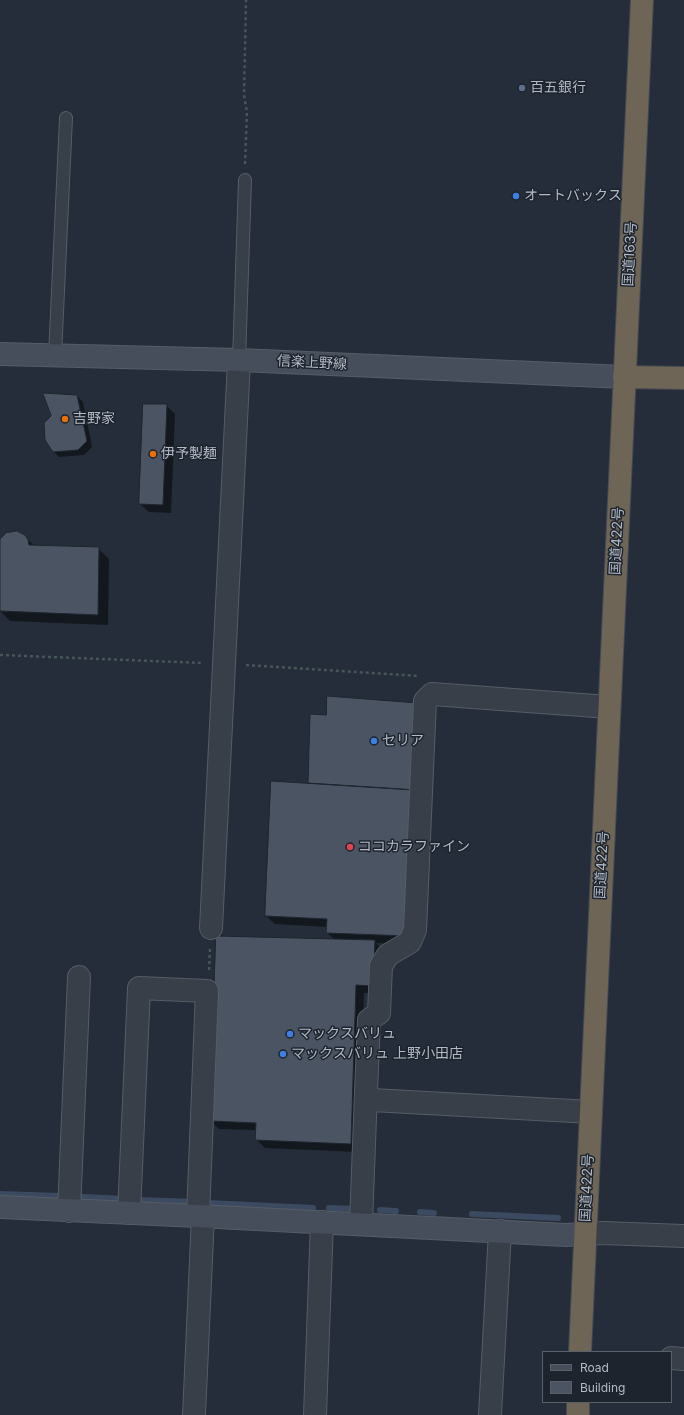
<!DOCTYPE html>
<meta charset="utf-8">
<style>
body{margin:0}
#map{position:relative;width:684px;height:1415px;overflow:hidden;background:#242d39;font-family:Inter,sans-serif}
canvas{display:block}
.legend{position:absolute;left:542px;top:1351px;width:130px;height:52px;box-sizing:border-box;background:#1d242e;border:1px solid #59606a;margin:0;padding:5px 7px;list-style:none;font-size:12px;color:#b3bac5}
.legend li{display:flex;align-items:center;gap:8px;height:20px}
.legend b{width:20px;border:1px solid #59606a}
</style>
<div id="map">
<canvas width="684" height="1415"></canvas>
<ul class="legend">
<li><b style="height:5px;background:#464e5c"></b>Road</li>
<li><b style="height:11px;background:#4b5463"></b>Building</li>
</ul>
</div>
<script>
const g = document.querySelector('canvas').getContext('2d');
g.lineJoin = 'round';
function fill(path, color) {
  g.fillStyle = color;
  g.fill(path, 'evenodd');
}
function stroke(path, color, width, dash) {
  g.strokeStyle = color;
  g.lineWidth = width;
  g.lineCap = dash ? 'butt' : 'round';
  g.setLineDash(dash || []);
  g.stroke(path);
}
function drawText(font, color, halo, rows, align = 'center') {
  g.font = font + ' Inter,"Noto Sans JP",sans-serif';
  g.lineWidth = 3;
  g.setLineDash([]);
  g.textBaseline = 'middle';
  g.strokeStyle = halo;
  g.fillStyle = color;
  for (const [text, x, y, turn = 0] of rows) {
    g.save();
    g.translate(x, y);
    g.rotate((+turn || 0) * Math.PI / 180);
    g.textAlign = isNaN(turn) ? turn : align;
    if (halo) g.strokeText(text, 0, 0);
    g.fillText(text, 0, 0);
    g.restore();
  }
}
const shadow = new Path2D(`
 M77,396L83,402L92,447L84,455L59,457L53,451Z
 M166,405L175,414L171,513L149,512L140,504Z
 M24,536L35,546L98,548L109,559L108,625L10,621L0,611V541Z
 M417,704L416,944L376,943L383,950L381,994L364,993L359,1152L265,1148L256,1139L257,1130L219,1129L211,1121L335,940L327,933L328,927L275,924L266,916L308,784L311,715L327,716Z`);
const stream = new Path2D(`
 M0,1194L59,1196
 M82,1197L126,1199
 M139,1200L194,1202
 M208,1203L313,1208
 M329,1208L355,1209
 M380,1210L396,1211
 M420,1212L434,1213
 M472,1214L558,1218`);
const building = new Path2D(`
 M43,393L77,395L87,441L78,450L53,452L45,440L44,423L51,416Z
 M143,404H167L163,505L139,504Z
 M17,531L25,535L28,540L29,545L99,547L98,615L0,611V539L6,533Z
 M327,696L418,703L415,790L308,783L310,714L326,715Z
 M271,781L415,790L408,936L326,933L327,919L265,916Z
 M216,936L375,940L373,986L356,985L351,1144L255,1140L256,1123L210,1121Z`);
const path = new Path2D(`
 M245,164L247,112L244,95L246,0
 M0,655L203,663
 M246,665L419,676
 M209,970L210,949`);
const lane = new Path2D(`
 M55,356L66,118
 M239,360L245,180`);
const street = new Path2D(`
 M211,928L239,360
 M591,1112L372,1100L366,1091L369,1020L379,1013L381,966L388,955L410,942L415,930L425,701L432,694L609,707
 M69,1211L79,977
 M129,1213L139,988L207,991L198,1216
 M361,1224L366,1091
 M585,1234L603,1233L684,1236
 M671,1358L684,1359
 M194,1415L203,1216
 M315,1415L322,1222
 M490,1415L500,1231`);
const secondary = new Path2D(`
 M0,354L239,360L624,377
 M0,1207L198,1216L566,1235L585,1234`);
const highway = new Path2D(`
 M624,377L684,378
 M580,1352L642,0
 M578,1415V1402`);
const markers = [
 [522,88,4,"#5c6f8a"],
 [516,196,4,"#3f7fe0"],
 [65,419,4,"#e8710a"],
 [153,454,4,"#e8710a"],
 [374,741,4,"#3f7fe0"],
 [350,847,4,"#e0444e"],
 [290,1034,4,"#3f7fe0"],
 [283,1054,4,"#3f7fe0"]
];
const poiNames = [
 ["百五銀行",530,88],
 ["オートバックス",524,196],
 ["吉野家",73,419],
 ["伊予製麺",161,454],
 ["セリア",382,741],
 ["ココカラファイン",358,847],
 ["マックスバリュ",298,1034],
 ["マックスバリュ 上野小田店",291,1054]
];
const streetNames = [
 ["国道163号",630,254,-87],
 ["信楽上野線",312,363,3],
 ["国道422号",617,541,-87],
 ["国道422号",602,865,-87],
 ["国道422号",587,1188,-87]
];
fill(shadow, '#0007');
stroke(stream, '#3b4a61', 6);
fill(building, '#4b5463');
stroke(building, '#1f2630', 1);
stroke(lane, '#565d67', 14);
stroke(street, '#565d67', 24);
stroke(secondary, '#565d67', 24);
stroke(highway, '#434a54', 24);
stroke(path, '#465659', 2.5, [3, 3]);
stroke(lane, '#383f49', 12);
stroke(street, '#383f49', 22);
stroke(secondary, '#464e5c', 22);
stroke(highway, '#6f6556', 22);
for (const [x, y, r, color] of markers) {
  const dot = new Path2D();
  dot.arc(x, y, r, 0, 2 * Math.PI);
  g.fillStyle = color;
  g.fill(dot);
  stroke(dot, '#1d242e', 1.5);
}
drawText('14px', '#b3bac5', '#1d242e', poiNames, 'left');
drawText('14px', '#b3bac5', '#1d242e', streetNames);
</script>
